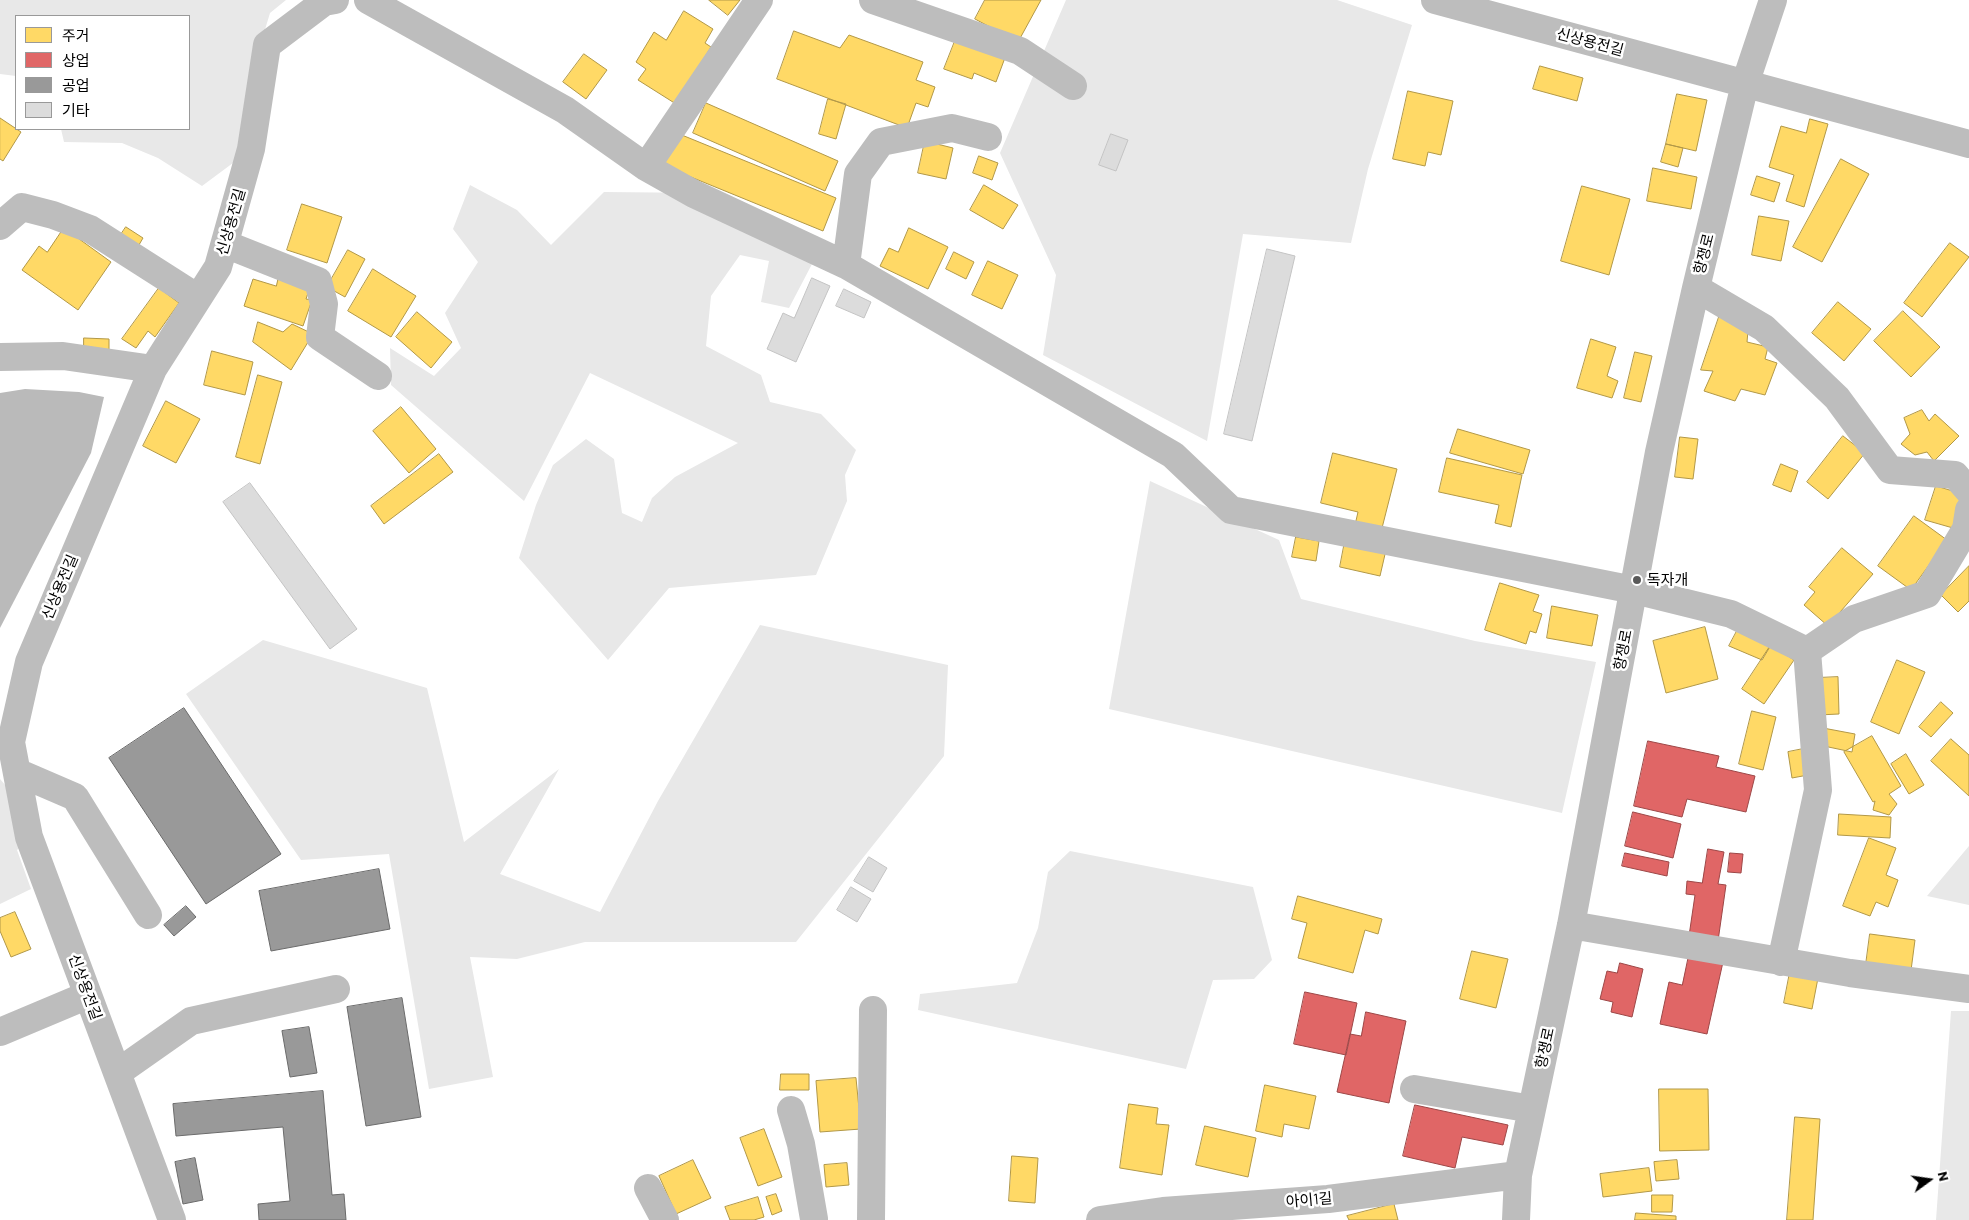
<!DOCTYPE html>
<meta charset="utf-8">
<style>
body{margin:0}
#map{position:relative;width:1969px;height:1220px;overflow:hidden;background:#fff;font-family:Barlow,"Noto Sans KR",sans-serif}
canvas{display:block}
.legend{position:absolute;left:15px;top:15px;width:175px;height:115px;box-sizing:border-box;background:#fff;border:1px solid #999;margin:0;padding:6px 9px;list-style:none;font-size:15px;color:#000}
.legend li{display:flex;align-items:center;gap:10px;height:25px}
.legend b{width:25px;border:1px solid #999}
.north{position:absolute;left:1904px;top:1155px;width:50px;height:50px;-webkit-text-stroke:4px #fff;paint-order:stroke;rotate:76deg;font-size:14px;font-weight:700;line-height:20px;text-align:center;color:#000}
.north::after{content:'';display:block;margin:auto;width:18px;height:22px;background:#000;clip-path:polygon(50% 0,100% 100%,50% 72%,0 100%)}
</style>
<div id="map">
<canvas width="1969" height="1220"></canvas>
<ul class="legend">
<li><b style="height:14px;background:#ffd966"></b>주거</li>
<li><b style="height:14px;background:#e06666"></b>상업</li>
<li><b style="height:14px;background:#999"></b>공업</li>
<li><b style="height:14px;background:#dcdcdc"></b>기타</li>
</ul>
<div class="north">N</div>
</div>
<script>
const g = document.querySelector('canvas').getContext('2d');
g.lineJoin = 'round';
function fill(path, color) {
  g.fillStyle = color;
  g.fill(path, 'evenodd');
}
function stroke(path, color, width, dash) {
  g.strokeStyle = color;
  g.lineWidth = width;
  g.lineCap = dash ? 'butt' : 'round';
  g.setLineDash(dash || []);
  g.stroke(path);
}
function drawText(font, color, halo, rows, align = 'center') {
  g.font = font + ' Barlow,"Noto Sans KR",sans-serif';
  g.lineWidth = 5;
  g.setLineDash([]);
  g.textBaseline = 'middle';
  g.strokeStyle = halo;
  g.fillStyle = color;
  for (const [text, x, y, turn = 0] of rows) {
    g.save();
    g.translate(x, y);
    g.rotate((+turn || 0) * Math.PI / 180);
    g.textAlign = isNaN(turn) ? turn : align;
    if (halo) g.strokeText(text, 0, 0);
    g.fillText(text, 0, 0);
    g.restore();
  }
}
const green = new Path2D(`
 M0,0H286L270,13L247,89L237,160L202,186L158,158L122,143L64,142L61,129H189V16H16V76L0,74Z
 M1066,0H1337L1412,25L1368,169L1351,243L1243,234L1207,441L1043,355L1056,275L1000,153Z
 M470,185L517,210L551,245L604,192L710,193L823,243L789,308L761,302L769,261L740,255L711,296L706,346L761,375L770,402L821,414L856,450L845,475L847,501L816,575L669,588L608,660L519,558L536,505L553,465L586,439L614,459L622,513L642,522L652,498L675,477L738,443L590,373L524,501L391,385L390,348L434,376L461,348L445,313L478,262L453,229Z
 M1150,481L1279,540L1301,599L1475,641L1596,662L1562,813L1109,709Z
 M760,625L948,665L944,756L796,942H585L517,959L470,957L493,1077L429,1089L389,854L301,860L186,694L263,640L427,688L464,842L559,769L500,874L600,912L658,801Z
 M0,779L12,793L23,844L17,850L31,889L0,904Z
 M1969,846V905L1927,896Z
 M1070,851L1253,887L1272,960L1254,979L1213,980L1186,1069L918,1010L920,994L1017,983L1038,928L1048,872Z
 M1951,1011H1969V1220H1936Z`);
const water = new Path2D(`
 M25,389L79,392L104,397L91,453L0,628V393Z`);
const homes = new Path2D(`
 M709,0H740L728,15Z
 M985,0H1041L1018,42L975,19Z
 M684,11L713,29L705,43L711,47L676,104L638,80L646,69L636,62L654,32L666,40Z
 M794,31L840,48L849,35L923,62L916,80L935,87L928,107L916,103L907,128L777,79Z
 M957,36L1006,55L996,82L974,73L972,79L944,69Z
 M584,54L607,70L586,99L563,82Z
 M1540,66L1583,78L1577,101L1533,89Z
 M1408,91L1453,101L1441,155L1428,152L1425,166L1393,159Z
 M1677,94L1707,100L1696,151L1666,144Z
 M828,99L846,104L836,139L819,134Z
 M706,103L838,161L825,191L693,133Z
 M0,118L21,132L3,161L0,159Z
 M1810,119L1828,124L1804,207L1786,201L1794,175L1769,167L1781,126L1806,133Z
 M672,131L836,198L823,231L659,164Z
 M925,141L953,148L946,179L918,173Z
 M1666,144L1683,148L1678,167L1661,162Z
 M979,156L998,163L992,180L973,173Z
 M1841,159L1869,174L1822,262L1793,247Z
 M1653,168L1697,177L1691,209L1647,201Z
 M1757,176L1780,183L1774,202L1751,195Z
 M984,185L1018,205L1003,229L970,210Z
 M1582,186L1630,199L1609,275L1561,261Z
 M302,204L342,217L327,263L287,250Z
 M1759,216L1789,221L1781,261L1752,255Z
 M126,227L143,238L136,250L118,239Z
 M64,228L111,262L78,310L22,270L39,246L47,252Z
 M909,228L948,247L928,289L880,266L889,248L898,252Z
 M1950,243L1969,257L1922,317L1904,303Z
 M348,250L365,259L345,297L327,287Z
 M954,252L974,262L966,279L946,269Z
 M988,261L1018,275L1002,309L972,295Z
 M373,269L416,296L391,337L348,311Z
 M279,276L310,287L306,299L312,300L303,326L244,306L253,279L276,286Z
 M159,288L179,303L155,337L148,331L136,348L122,339Z
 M1838,302L1871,329L1844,361L1812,333Z
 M1903,311L1940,347L1911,377L1874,341Z
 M417,312L452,342L431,368L396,337Z
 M1720,314L1748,331L1747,342L1768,347L1765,359L1777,363L1765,395L1741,389L1735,401L1704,391L1713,371L1701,370Z
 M258,322L283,332L292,324L313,334L291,370L253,342Z
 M84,338L109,339V351L84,350Z
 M1591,339L1616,347L1607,376L1618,381L1612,398L1577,388Z
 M212,351L253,362L245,395L204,385Z
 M1635,352L1652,356L1641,402L1624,398Z
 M258,375L282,382L260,464L236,457Z
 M166,401L200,419L176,463L143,446Z
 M401,407L436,449L409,473L373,431Z
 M1922,410L1929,421L1935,414L1959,436L1934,461L1927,452L1915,455L1901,444L1910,434L1904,418Z
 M1458,429L1530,450L1523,474L1450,453Z
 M1843,436L1865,453L1828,499L1807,482Z
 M1680,437L1698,439L1693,479L1675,477Z
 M1333,453L1397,469L1381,532L1355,525L1358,512L1321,503Z
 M439,454L453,472L384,524L371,506Z
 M1447,458L1522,475L1511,527L1495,523L1499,505L1439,492Z
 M1781,464L1798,471L1791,492L1773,485Z
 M1936,486L1963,494L1953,528L1925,520Z
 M1914,516L1947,540L1911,590L1878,566Z
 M1296,537L1319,541L1316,561L1292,557Z
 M1345,541L1386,550L1380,576L1340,567Z
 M1842,548L1873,574L1828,626L1804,605L1815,592L1809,587Z
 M1969,566V601L1958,612L1941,595Z
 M1500,583L1539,595L1533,611L1542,614L1536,633L1530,631L1526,644L1485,630Z
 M1552,606L1598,615L1592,646L1547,638Z
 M1705,627L1718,679L1666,693L1653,641Z
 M1737,631L1771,645L1762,660L1729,646Z
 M1771,645L1794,660L1764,704L1742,689Z
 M1897,660L1925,672L1899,734L1871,722Z
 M1838,677L1839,714L1818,715L1817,678Z
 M1941,702L1953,713L1931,737L1919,727Z
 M1752,711L1776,717L1763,770L1739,764Z
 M1823,728L1855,734L1852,752L1819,745Z
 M1872,736L1901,786L1889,794L1897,804L1889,815L1873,810L1875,801L1873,802L1844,752Z
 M1951,739L1969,755V796L1931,761Z
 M1803,749L1808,775L1792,778L1788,752Z
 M1906,754L1924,785L1909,794L1891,764Z
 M1839,814L1891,817L1890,838L1838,835Z
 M1869,838L1896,848L1886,875L1898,880L1888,907L1876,902L1870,916L1843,906Z
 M1298,896L1382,919L1378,934L1365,930L1353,973L1298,958L1307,923L1292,919Z
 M15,912L31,949L11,957L0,931V918Z
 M1870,934L1915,940L1910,978L1865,972Z
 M1472,951L1508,959L1496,1008L1460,999Z
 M1790,972L1818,978L1812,1009L1784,1003Z
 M781,1074H809V1090H780Z
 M856,1078L861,1129L820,1132L816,1081Z
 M1265,1085L1316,1096L1309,1129L1284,1124L1282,1137L1256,1131Z
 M1659,1089H1708L1709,1150L1660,1151Z
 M1129,1104L1158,1108L1156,1124L1169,1125L1162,1175L1120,1168Z
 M1795,1117L1820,1119L1813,1220H1787Z
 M1205,1126L1256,1138L1248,1177L1196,1165Z
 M764,1129L782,1177L758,1186L740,1138Z
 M1012,1156L1038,1158L1035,1203L1009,1201Z
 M693,1160L711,1198L676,1214L659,1176Z
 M1677,1160L1679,1179L1656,1181L1654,1162Z
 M847,1163L849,1185L826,1187L824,1165Z
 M1649,1168L1652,1191L1603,1197L1600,1174Z
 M776,1194L782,1211L772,1215L766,1197Z
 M1652,1195H1673L1672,1212H1652Z
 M758,1197L764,1217L754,1220H730L725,1207Z
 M1394,1204L1398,1220H1349L1347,1216Z
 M1636,1213L1676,1216V1220H1635Z`);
const shops = new Path2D(`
 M1648,741L1719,756L1716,767L1755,776L1746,812L1687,799L1682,817L1634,806Z
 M1633,812L1681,824L1673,858L1625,846Z
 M1708,849L1724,852L1718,884L1726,885L1718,941L1689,936L1695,895L1686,894L1687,881L1702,883Z
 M1625,853L1669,862L1667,876L1622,866Z
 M1730,853L1743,854L1741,873L1728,872Z
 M1689,955L1723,962L1707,1034L1660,1024L1669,982L1682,985Z
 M1620,963L1643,969L1632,1017L1611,1012L1613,1002L1600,999L1607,971L1617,973Z
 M1305,992L1357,1003L1346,1055L1294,1044Z
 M1366,1012L1406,1021L1389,1103L1337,1092L1350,1034L1361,1036Z
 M1415,1105L1508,1125L1503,1145L1462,1137L1455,1168L1403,1156Z`);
const industry = new Path2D(`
 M184,708L281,854L206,904L109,758Z
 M379,869L390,929L271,951L259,891Z
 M186,906L196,917L174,936L164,925Z
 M402,998L421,1117L366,1126L347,1007Z
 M309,1027L317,1073L290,1077L282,1031Z
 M323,1091L332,1195L344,1194L346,1220H259L258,1204L290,1201L283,1127L176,1136L173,1104Z
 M195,1158L203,1200L183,1204L175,1162Z`);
const building = new Path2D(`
 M1111,134L1128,140L1116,171L1099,165Z
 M1267,249L1295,256L1252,441L1224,434Z
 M812,278L830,286L796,362L767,349L783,313L794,318Z
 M844,289L871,302L864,318L836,306Z
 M250,483L357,629L330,649L223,502Z
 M869,857L887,868L873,892L854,881Z
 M851,887L871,899L857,922L837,910Z`);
const minor = new Path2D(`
 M368,0L565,110L646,167L694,194L846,265L1173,455L1231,510L1634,590L1731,614L1807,651L1818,790L1781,962
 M873,0L1020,51L1073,86
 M1435,0L1969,144
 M646,167L759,0
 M0,226L22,207L53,215L90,229L198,298
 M225,244L318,281L324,304L320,337L378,376
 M846,265L858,174L881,142L952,128L988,137
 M1696,288L1764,328L1837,398L1890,470L1955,475L1969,491
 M0,357L63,356L153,369
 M1807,651L1854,619L1927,594L1966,529L1969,510
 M17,772L75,797L148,915
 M1571,925L1850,973L1969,989
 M0,1032L88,995
 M117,1073L191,1021L336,989
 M1414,1089L1532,1109
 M791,1110L801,1144L814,1219
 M648,1188L665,1220
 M172,1220L29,837L11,742L29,662L153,369L218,267L251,149L267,45L324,2L335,0
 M871,1220L873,1010
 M1100,1220L1163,1211L1328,1199L1518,1175
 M1516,1220L1518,1175L1571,925L1659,452L1696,288L1745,84L1773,0`);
const markers = [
 [1637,580,5,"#595959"]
];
const streetNames = [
 ["신상용전길",1590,42,15],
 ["신상용전길",231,222,-74],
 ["항쟁로",1704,254,-76],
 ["신상용전길",60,587,-67],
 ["항쟁로",1623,650,-79],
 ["신상용전길",85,987,70],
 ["항쟁로",1545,1048,-78],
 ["아이1길",1309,1200,-5]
];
const poiNames = [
 ["독자개",1647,580]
];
fill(green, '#e8e8e8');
fill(water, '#bababa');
fill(homes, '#ffd966');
stroke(homes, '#b29847', 1);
fill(shops, '#e06666');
stroke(shops, '#9d4747', 1);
fill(industry, '#999');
stroke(industry, '#6b6b6b', 1);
fill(building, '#dcdcdc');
stroke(building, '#c4c4c4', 1);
stroke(minor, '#bdbdbd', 28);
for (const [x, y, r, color] of markers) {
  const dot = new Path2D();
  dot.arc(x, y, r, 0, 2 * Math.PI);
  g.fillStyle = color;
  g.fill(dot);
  stroke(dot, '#fff', 2);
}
drawText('15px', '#000', '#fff', streetNames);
drawText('15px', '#000', '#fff', poiNames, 'left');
</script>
